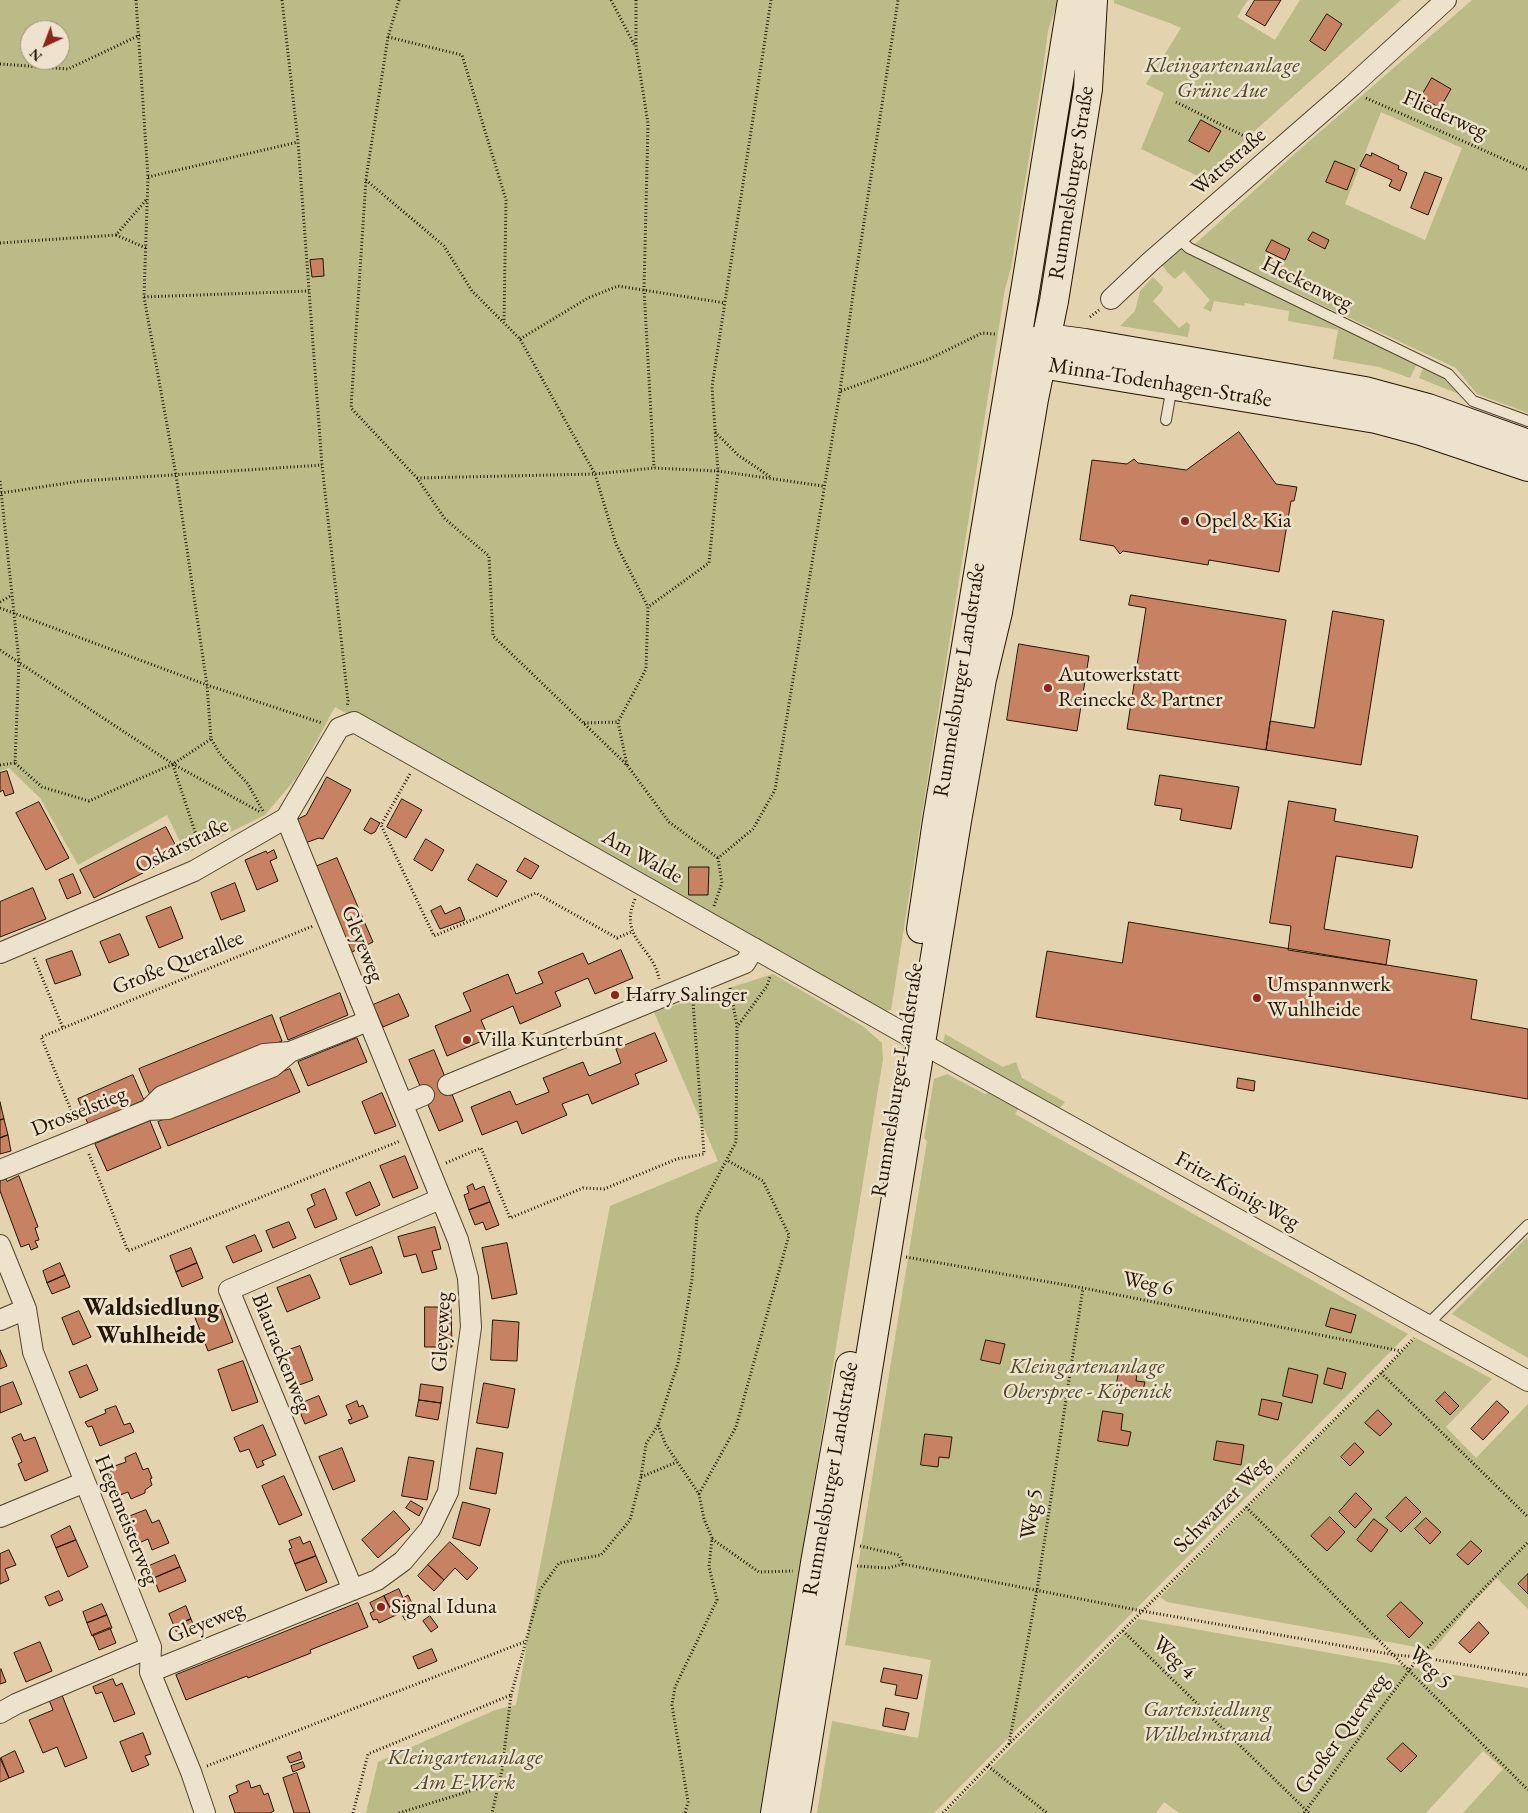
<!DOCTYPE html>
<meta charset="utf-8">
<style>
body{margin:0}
#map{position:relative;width:1528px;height:1813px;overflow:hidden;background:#e4d3af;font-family:"EB Garamond",serif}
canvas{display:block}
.north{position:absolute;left:20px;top:20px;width:50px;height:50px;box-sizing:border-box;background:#ede2cb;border:1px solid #9d907b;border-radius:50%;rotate:223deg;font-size:14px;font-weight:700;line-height:20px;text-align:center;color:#241602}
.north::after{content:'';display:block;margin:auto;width:18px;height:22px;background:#8f2418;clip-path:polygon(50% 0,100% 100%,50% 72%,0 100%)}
</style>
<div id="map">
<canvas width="1528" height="1813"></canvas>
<div class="north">N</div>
</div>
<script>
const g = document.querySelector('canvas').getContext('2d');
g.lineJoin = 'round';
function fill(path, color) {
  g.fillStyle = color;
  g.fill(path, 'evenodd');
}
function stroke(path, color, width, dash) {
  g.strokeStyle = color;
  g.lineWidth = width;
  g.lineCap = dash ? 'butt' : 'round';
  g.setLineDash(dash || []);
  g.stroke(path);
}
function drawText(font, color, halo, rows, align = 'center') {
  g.font = font + ' "EB Garamond",serif';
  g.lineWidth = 5;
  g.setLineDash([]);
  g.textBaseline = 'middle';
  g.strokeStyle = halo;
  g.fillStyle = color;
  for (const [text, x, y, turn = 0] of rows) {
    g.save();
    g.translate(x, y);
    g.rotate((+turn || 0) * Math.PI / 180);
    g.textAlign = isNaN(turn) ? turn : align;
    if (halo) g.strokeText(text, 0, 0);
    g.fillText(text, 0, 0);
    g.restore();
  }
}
const green = new Path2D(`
 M0,0H1058L1048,31L1041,84L1011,268L1005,289L891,1010L883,1011L335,707L297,777L265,815L186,854L167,815L78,865L40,798L9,768L0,771ZM30,30H60V60H30Z
 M1114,0H1248L1237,17L1275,40L1300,0H1401L1202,178L1141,149L1164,93L1146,84L1181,28L1172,24L1114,3Z
 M1472,0H1528V413L1477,394L1456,368L1194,245L1298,151ZM1381,112L1462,148L1425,240L1345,204Z
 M1179,248L1417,364L1410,378L1379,367L1333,359L1338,330L1288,321L1289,311L1245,303L1244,306L1214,301L1211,312L1203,308L1210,300L1184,271L1175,279L1167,272L1161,263Z
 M1153,277L1163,287L1162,291L1153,301L1179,328L1187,322L1190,325L1188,337L1120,326L1135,311L1140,291Z
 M1423,368L1443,378L1461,395L1419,378Z
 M773,974L864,1027L882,1043L883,1059L760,1813H366L378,1762L495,1710L516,1705L525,1655L530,1618L610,1206L718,1161L654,1012Z
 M945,1034L1003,1067L1016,1062L1022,1078L1065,1102L1059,1109L943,1044Z
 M947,1074L985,1094L992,1091L1020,1107L1015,1114L1408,1334L934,1813H817L832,1721L918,1738L931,1660L845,1645L927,1141L924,1138L934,1079Z
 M1527,1237L1528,1241V1358L1452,1314Z
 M1416,1338L1492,1379L1446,1427L1476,1458L1528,1404V1609L1497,1578L1472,1604L1433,1650L1167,1602L1160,1597Z
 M1138,1619L1528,1688V1813H1463L1503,1769L1483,1751L1426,1813H1179L1164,1802L1156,1813H946Z`);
const building = new Path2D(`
 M1255,0H1281L1265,26L1246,15Z
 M1327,14L1342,24L1325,51L1310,41Z
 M1432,78L1451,89L1440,108L1421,97Z
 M1201,120L1221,131L1209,152L1189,141Z
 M1372,153L1399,166L1398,169L1407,173L1400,191L1389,186L1392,180L1360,166L1366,154L1371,156Z
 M1335,161L1355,169L1347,190L1326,182Z
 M1425,172L1442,178L1428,215L1411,208Z
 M1313,232L1329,240L1325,249L1308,240Z
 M1272,240L1290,249L1285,260L1266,251Z
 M323,259L324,276L312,277L310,260Z
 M1239,432L1276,484L1297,487L1294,501H1291L1279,572L1209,560L1208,565L1123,551L1120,554L1114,546L1080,540L1092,460L1127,464L1134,459L1138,463L1186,470Z
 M1131,595L1286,620L1266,750L1127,729L1146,608L1129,605Z
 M1333,611L1384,620L1361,765L1266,750L1270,721L1314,728Z
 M1019,644L1089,656L1077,731L1007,720Z
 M7,771L14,793L5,796L3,790L0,792V773Z
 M1160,775L1239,787L1231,829L1180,820L1182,809L1155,805Z
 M327,777L351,790L323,839L319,838L305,843L296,820L306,815Z
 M402,799L422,810L406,838L387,827Z
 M1289,801L1336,809L1334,821L1418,836L1412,868L1336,856L1324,929L1390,940L1386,965L1288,950L1291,926L1270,923Z
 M39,802L69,858L46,870L16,813Z
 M371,818L380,823L375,832L371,834L364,830Z
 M166,827L180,854L94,898L80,870Z
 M426,839L444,850L432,871L414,860Z
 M274,850L277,858L270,861L278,881L257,890L245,860L266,851L267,853Z
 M337,858L373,942L352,952L315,867Z
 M525,858L539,866L531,879L517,871Z
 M477,864L507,881L497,897L468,880Z
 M689,867H709L708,895H689Z
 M73,874L81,893L67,899L59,880Z
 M235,883L245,911L221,920L211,893Z
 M33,888L46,919L0,937V902Z
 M441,906L445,914L460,907L465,920L440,929L431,911Z
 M171,907L183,938L159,948L146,917Z
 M1129,922L1477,980L1471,1019L1528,1029V1099L1036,1017L1047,951L1122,963Z
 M120,934L129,955L109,963L100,942Z
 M621,950L633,978L595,994L588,978L555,992L561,1006L520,1024L513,1006L481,1020L489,1038L447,1056L435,1026L471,1011L463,993L508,974L516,994L543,983L538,972L583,953L588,964Z
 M72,951L81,975L55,984L46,960Z
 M340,993L348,1015L288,1040L280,1018Z
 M399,994L409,1016L383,1027L373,1005Z
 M272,1015L282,1041L150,1095L139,1069Z
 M655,1033L667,1061L635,1074L639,1084L592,1104L588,1094L562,1104L567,1115L522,1134L517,1121L482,1135L471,1107L510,1091L516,1105L549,1092L543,1078L583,1062L589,1076L621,1063L616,1049Z
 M357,1038L367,1062L308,1086L298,1062Z
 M434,1050L463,1121L439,1131L409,1060Z
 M290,1069L300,1092L168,1146L158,1122Z
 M133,1075L144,1100L88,1124L78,1099Z
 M1238,1078L1255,1081L1254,1091L1237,1088Z
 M382,1093L396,1126L375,1134L362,1102Z
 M0,1102L4,1119L0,1120Z
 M4,1119L8,1135L0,1138V1120Z
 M150,1121L161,1148L107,1171L95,1144Z
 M8,1135L11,1151L0,1154V1138Z
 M405,1156L418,1188L393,1198L380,1166Z
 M19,1176L38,1227L35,1228L39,1240L35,1241L38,1247L31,1250L29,1244L21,1247L0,1191V1181L6,1179L7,1181Z
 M370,1182L380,1205L356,1216L346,1193Z
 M473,1184L475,1190L484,1186L490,1202L469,1210L464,1195L469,1193L467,1187Z
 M325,1189L337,1219L315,1228L307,1209L315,1205L311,1195Z
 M490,1202L499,1225L486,1230L483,1222L475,1225L469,1210Z
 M289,1222L296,1238L273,1248L266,1231Z
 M435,1227L441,1249L432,1251L437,1269L422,1273L416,1254L404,1257L398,1237Z
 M255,1235L262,1251L233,1263L226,1247Z
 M507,1243L517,1294L492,1299L482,1248Z
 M372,1247L382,1273L350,1285L340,1259Z
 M191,1248L197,1263L176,1272L170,1256Z
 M60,1263L65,1275L47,1283L43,1271Z
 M197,1263L203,1278L182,1287L176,1272Z
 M65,1275L70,1287L52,1294L47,1283Z
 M310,1275L320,1298L287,1312L277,1288Z
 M219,1305L233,1342L208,1351L194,1315Z
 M425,1307H451L452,1347H425Z
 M1331,1308L1356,1315L1351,1333L1326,1326Z
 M79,1311L91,1337L73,1345L62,1318Z
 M493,1320L519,1322L517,1361L491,1360Z
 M986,1340L1005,1344L1000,1364L981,1360Z
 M300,1346L313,1380L291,1388L278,1354Z
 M0,1350L7,1366L0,1369Z
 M243,1361L258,1402L232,1411L218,1370Z
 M87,1365L98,1390L80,1398L69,1372Z
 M1289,1368L1318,1375L1312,1403L1283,1396Z
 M1328,1368L1346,1373L1342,1389L1324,1384Z
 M1119,1371L1137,1374L1136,1381L1145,1382L1143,1390L1135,1389L1133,1398L1115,1395Z
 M13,1382L22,1404L0,1413V1387Z
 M484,1383L515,1389L508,1428L477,1423Z
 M421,1384L443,1387L441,1403L419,1400Z
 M1445,1392L1459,1406L1450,1415L1436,1401Z
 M319,1396L327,1415L305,1424L297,1405Z
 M1262,1399L1282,1403L1278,1420L1259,1415Z
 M419,1400L441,1403L438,1420L416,1416Z
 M357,1401L359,1407L363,1405L368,1417L350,1424L348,1420L352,1419L346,1406Z
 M1497,1401L1509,1412L1483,1440L1471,1429Z
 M116,1406L124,1425L130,1423L134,1432L100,1446L92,1426L88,1427L85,1422L106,1413L105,1410Z
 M1378,1410L1392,1424L1380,1436L1365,1423Z
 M1103,1411L1123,1414L1121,1430L1131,1432L1128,1446L1098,1441Z
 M263,1425L276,1455L262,1461L264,1465L257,1468L249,1449L240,1452L234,1438Z
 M21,1434L24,1441L35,1437L48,1471L25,1481L18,1464L22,1462L12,1438Z
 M925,1434L952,1437L949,1458L939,1457L938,1467L921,1465Z
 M1217,1441L1244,1445L1241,1465L1214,1460Z
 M1355,1443L1364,1452L1350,1466L1341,1457Z
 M342,1448L355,1481L333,1490L319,1457Z
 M477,1448L503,1453L496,1494L470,1489Z
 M136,1453L143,1470L148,1468L152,1478L150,1479L152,1485L145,1490V1493L131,1499L128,1492L120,1495L109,1468L126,1462L125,1458Z
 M409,1457L434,1461L427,1500L402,1496Z
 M284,1476L302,1515L279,1525L262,1486Z
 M1356,1493L1372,1509L1355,1528L1339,1512Z
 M1406,1497L1421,1512L1401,1532L1386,1518Z
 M411,1501L423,1508L419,1516L406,1508Z
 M463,1502L490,1509L480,1546L453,1538Z
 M146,1510L152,1523L159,1520L169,1543L152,1550L148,1539L139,1543L128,1517Z
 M394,1511L410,1529L378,1558L362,1540Z
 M1330,1517L1345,1532L1327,1551L1311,1536Z
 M1426,1518L1441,1532L1430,1544L1415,1529Z
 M1374,1519L1388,1530L1371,1552L1357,1540Z
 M70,1526L76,1540L56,1548L51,1536Z
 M300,1537L303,1544L310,1541L316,1556L295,1564L289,1549L292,1548L289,1541Z
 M76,1540L88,1567L68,1577L56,1548Z
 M1471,1541L1482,1551L1468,1565L1457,1555Z
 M450,1542L478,1568L467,1580L455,1568L444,1580L428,1565Z
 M9,1550L16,1565L5,1569L9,1580L0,1584V1554Z
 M175,1555L180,1567L154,1578L149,1566Z
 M316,1556L327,1582L306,1591L295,1564Z
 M428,1565L444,1580L434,1591L418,1576Z
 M180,1567L186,1581L159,1592L154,1578Z
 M1528,1574V1594L1518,1584Z
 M399,1589L403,1598L408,1595L412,1603L407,1606L412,1617L405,1620L401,1613L394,1616L384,1596Z
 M59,1591L63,1600L49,1606L45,1597Z
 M384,1596L394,1616L379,1623L377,1619L373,1620L370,1613L374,1611L370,1603Z
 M1401,1602L1423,1623L1409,1638L1387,1616Z
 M358,1603L368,1627L310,1650L311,1653L248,1678L247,1676L186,1700L176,1675Z
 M102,1604L107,1615L87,1623L83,1612Z
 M186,1606L191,1619L174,1626L169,1614Z
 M107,1615L112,1628L92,1636L87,1623Z
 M430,1616L438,1627L431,1632L423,1621Z
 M191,1619L197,1633L180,1640L174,1626Z
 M1479,1622L1489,1633L1470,1653L1459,1643Z
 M110,1628L116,1643L99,1650L93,1635Z
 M40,1642L52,1671L26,1682L14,1653Z
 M432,1649L437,1661L418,1669L413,1657Z
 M884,1668L922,1675L917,1699L895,1695L897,1685L881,1682Z
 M1,1669L6,1682L0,1684V1670Z
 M113,1679L116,1686L122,1683L135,1714L114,1722L102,1692L96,1694L93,1687Z
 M62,1695L87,1758L65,1767L57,1747L43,1753L29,1720L53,1710L49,1700Z
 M886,1708L909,1713L905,1730L883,1726Z
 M143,1733L151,1754L145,1756L149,1765L132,1772L120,1742Z
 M1403,1743L1417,1756L1401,1772L1387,1759Z
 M15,1751L24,1772L9,1778L1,1758Z
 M300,1752L302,1759L290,1763L287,1757Z
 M0,1758L9,1778L0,1782Z
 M303,1762L305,1767L293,1772L291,1766Z
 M297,1773L310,1813H294L283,1778Z
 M249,1781L251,1788L260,1785L264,1795L268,1793L274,1811L270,1813H235L229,1796L238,1792L236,1786Z`);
const path = new Path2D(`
 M136,0L148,177L144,297L176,475L207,685L211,739L220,754L248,784L263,811
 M282,0L298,142L322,465L348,701L347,707
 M399,0L388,37L366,179L351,408L417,478L445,519L489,556L493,636L627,765L669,822L718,858
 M611,0L635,46
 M636,0V47L648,124L644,289L654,468
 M388,37L462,55L506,200L504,321
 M0,64L68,69L140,35
 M1366,98L1528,170
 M1176,102L1260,144
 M148,177L298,142
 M366,180L444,246L472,291L520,339L595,474L616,544L648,607
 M116,235L146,248
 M0,243L116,235L147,199
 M144,297L309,291
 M1090,317L1099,310
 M520,339L588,298L618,286L725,303
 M841,391L929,359L982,333L995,334
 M715,432L738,455L772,478
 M417,478L595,474L654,468L718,471L823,486
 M0,481L19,661L15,763L42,787L89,801L173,764L211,739
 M1,493L81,481L322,465
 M0,602L12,595
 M0,608L207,685L322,723
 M0,650L173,764L260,812
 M584,723L618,722
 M0,765L15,763
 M173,765L200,847
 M627,765L618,722L646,669L648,607L709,563L718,471L712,387L771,0
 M410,774L381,825L434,936L536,893L617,938L631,932
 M635,899C618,939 653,946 659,979
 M714,906L722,883L718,858L753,829L775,790L840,391L853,294L898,0
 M34,958L63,1028
 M730,988L737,1026
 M75,1120L41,1037L313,926
 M89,1154L128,1251L400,1141
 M446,1163L481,1148L510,1218L583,1188L604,1189L677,1159L704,1154L693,1002
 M906,1257L1083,1288L1401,1351
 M1381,1373L1528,1517
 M658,1425L666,1445L699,1494L704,1519L712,1538L709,1567L717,1600L675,1687L672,1705L688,1802L685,1813
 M641,1477L677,1462
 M699,1494L736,1427L789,1235L763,1181L727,1160
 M1246,1507L1528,1790
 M712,1539L759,1572L793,1571
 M860,1546L899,1555L903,1564L1142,1611L1395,1655L1419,1657L1528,1675
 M857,1566L888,1568L903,1564
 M1123,1631L1309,1813
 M511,1695L540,1590L559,1563L601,1555L630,1520L641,1477L646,1444L658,1425L678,1363L692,1279L697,1216L736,1142L737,1027L767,986L770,977
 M1009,1744L1037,1590L1083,1288
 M207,1766L524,1642
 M988,1766L1047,1813
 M353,1813L368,1754L511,1695L502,1770L492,1813
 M399,1813L499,1782
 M943,1813L1009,1744L1381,1373L1414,1338
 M1304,1813L1419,1657L1528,1542`);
const lane = new Path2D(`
 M1178,238L1189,248L1448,374L1473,401L1528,421
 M1166,420L1172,386
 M1427,1325L1528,1225`);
const street = new Path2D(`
 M1111,299L1150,262L1352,86L1446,0
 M0,953L194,871L286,818L339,728L354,722L932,1049L1528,1381
 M448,1085L745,963L754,948
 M403,1104L424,1095
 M148,1110L162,1096L264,1054L290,1052
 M0,1170L148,1110L168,1109L272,1067L290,1052L368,1021
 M0,1245L26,1309L33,1352L151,1647L150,1672L191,1772L205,1813
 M0,1320L26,1309
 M0,1517L85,1482
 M353,1590L229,1290L440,1199
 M150,1672L377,1580L403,1561L430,1529L448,1492L471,1327L468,1278L458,1240L286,818
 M0,1713L16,1704L151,1647`);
const secondary = new Path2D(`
 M1029,343L1047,338L1085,343L1365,391L1428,408L1528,444
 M1027,355L1041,364L1376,419L1421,431L1528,467
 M921,929L937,821L1026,285L1072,0
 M775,1813L815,1563L850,1366
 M796,1813L957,821L982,679L998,612L1034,399L1054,301L1088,89L1093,0`);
const markers = [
 [1185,521,5,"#8f2418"],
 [1048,688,5,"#8f2418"],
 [615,995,5,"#8f2418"],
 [1257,998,5,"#8f2418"],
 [467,1040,5,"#8f2418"],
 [381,1607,5,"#8f2418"]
];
const parkNames = [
 ["Kleingartenanlage",1222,66],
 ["Grüne Aue",1222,91],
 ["Kleingartenanlage",1087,1367],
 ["Oberspree - Köpenick",1087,1392],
 ["Gartensiedlung",1207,1710],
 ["Wilhelmstrand",1207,1735],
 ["Kleingartenanlage",465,1758],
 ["Am E-Werk",465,1783]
];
const streetNames = [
 ["Fliederweg",1445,115,24],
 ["Wattstraße",1229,162,-41],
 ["Rummelsburger Straße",1072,183,-81],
 ["Heckenweg",1307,284,26],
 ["Minna-Todenhagen-Straße",1160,383,9],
 ["Rummelsburger Landstraße",960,680,-81],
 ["Oskarstraße",182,846,-26],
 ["Am Walde",642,857,29],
 ["Gleyeweg",362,944,68],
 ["Große Querallee",178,963,-22],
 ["Rummelsburger Landstraße",898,1080,-81],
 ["Drosselstieg",79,1112,-22],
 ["Fritz-König-Weg",1237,1191,29],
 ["Weg 6",1148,1284,11],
 ["Gleyeweg",442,1332,-87],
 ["Blaurackenweg",281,1353,68],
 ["Rummelsburger Landstraße",831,1479,-80],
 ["Schwarzer Weg",1222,1505,-45],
 ["Weg 5",1032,1514,-81],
 ["Hegemeisterweg",126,1520,68],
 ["Gleyeweg",206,1623,-22],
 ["Weg 4",1174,1658,44],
 ["Weg 5",1430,1668,45],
 ["Großer Querweg",1342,1734,-54]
];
const poiNames = [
 ["Opel & Kia",1195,521],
 ["Autowerkstatt",1058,675],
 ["Reinecke & Partner",1058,700],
 ["Umspannwerk",1267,985],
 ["Wuhlheide",1267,1010],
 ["Harry Salinger",625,995],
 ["Villa Kunterbunt",477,1040],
 ["Signal Iduna",391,1607]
];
const neighbourhoodNames = [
 ["Waldsiedlung",151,1308],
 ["Wuhlheide",151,1336]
];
fill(green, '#babb86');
fill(building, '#c78264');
stroke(building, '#241602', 1);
stroke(lane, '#54452d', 12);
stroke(street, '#54452d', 22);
stroke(secondary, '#241602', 30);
stroke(path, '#241602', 3, [1, 2.5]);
stroke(lane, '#ede2cb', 10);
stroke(street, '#ede2cb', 20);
stroke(secondary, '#ede2cb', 28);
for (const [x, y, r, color] of markers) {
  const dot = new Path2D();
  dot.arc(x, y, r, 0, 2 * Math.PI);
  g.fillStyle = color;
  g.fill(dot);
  stroke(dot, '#ede2cb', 2);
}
drawText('italic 22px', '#51482a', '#ede2cb', parkNames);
drawText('22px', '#241602', '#ede2cb', streetNames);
drawText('22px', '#241602', '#ede2cb', poiNames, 'left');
drawText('bold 24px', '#241602', '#ede2cb', neighbourhoodNames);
</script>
